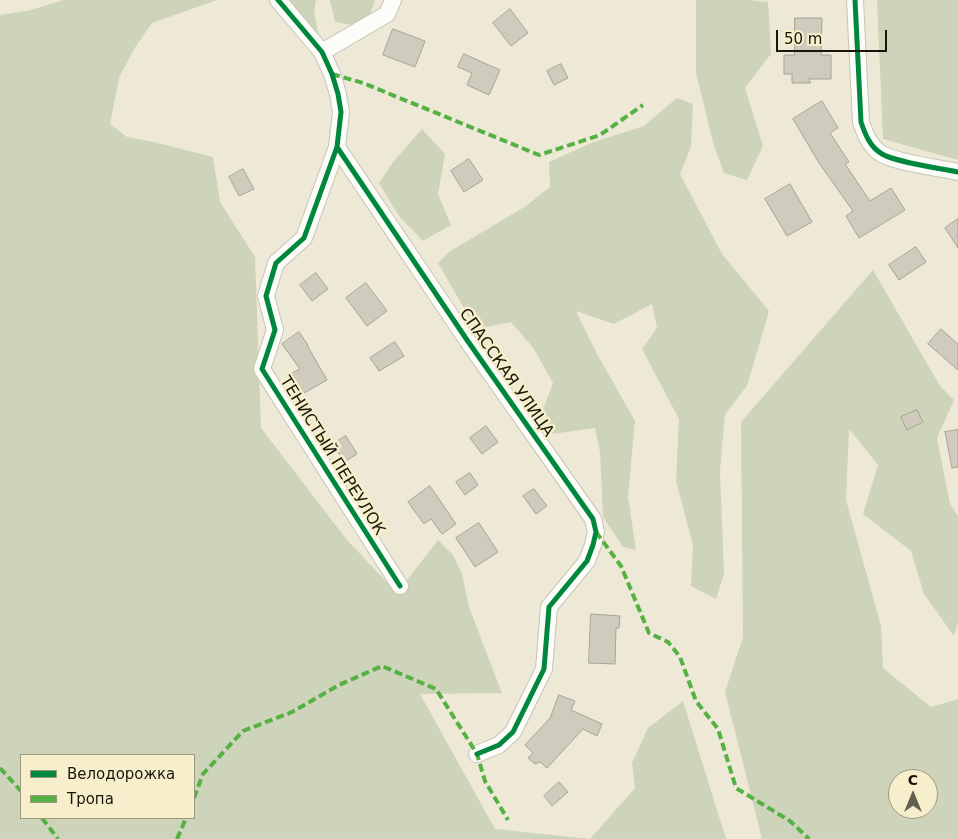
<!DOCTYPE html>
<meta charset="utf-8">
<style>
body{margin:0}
#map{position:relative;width:958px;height:839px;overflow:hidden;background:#ede9d6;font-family:"DejaVu Sans",sans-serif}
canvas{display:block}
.legend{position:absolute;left:20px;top:754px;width:175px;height:65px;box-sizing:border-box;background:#f7efcc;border:1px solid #9e987e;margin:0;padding:6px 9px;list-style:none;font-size:15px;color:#191609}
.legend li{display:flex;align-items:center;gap:10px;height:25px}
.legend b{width:25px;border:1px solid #9e987e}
.north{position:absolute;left:888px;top:769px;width:50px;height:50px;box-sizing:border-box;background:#f7efcc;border:1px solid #9e987e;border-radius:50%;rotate:0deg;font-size:14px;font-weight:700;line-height:20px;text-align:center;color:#191609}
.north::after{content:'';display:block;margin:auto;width:18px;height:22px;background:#636051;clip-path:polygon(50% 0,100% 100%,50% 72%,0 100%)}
.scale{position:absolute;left:776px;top:30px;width:111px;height:22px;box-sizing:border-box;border:2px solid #191609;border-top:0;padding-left:6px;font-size:15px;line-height:18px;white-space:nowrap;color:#191609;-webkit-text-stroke:4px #f7efcc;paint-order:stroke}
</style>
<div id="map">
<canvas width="958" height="839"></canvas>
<ul class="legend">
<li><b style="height:6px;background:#00873e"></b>Велодорожка</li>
<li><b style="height:6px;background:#55b144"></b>Тропа</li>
</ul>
<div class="north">С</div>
<div class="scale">50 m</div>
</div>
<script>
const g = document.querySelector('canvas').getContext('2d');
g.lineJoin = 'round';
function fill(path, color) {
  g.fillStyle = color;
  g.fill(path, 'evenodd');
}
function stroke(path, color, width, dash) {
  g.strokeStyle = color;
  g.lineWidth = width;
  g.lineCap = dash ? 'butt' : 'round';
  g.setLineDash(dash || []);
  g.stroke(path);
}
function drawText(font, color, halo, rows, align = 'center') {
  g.font = font + ' "DejaVu Sans",sans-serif';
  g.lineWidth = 5;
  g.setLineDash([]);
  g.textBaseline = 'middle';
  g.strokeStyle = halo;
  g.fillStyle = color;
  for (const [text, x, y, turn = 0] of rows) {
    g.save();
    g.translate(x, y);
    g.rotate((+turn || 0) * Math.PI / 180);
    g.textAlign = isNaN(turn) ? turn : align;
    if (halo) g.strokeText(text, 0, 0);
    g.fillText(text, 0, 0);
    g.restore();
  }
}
const green = new Path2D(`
 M63,0H217L152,23L134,49L119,78L110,124L127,137L154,142L213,157L220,202L255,257L261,428L347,540L397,593L438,540L453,555L462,574L469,607L502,693L420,694L495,829L590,839L635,788L632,763L648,728L683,701L726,839H0V15L31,10ZM21,755H194V818H21Z
 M287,0H316L314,12L319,36Z
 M330,0H375L368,20L353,25L335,22Z
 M696,0H748L768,2L771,54L745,88L763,146L747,180L724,173L714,146L696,73Z
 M877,0H958V160L883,139Z
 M677,98L693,104L691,147L680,174L722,254L769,311L747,386L725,414L720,471L724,574L716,599L691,586L693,545L676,481L679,419L642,349L657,328L652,304L614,324L576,311L597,354L635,421L628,497L636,550L623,547L603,517L600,452L595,428L551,434L540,417L553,383L534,349L511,322L476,329L438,263L449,252L526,206L550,187L549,162L591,143L644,126Z
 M422,129L445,154L438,194L451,225L423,241L399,216L379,183L393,162Z
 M873,270L940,386L954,400L937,438L950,504L958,516V622L954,636L924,594L911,551L863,514L878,465L849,429L846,500L881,626L883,668L931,707L958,699V839H762L725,692L743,637L741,422ZM898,779H928V809H898Z`);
const building = new Path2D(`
 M510,9L528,33L511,46L493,23Z
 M795,18H822L821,55H831V79H808L811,83H792V74H784V55H794Z
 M393,29L425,41L415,67L383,55Z
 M464,54L500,70L489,95L467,85L472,73L458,67Z
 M561,64L568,78L554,85L547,71Z
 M822,101L838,128L830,133L849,162L845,164L870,201L891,188L905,210L859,238L846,216L853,211L819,163L793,119Z
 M469,159L483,180L464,192L451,171Z
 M243,169L254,189L239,196L229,177Z
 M790,184L812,222L787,236L765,199Z
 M958,219V248L945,228Z
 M916,247L926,262L899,280L889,265Z
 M316,273L328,289L312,301L300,285Z
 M366,283L387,311L367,326L346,298Z
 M941,329L958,344V370L928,344Z
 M299,332L308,345H307L327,380L304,393L292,373L300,369L282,344Z
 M395,342L404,356L379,371L370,358Z
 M917,410L923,422L907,430L901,417Z
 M486,426L498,442L482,454L470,438Z
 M958,430V467L952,468L945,432Z
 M346,436L357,454L344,462L333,444Z
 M470,473L478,485L465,495L456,482Z
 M430,486L456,524L442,534L431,519L424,524L408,502Z
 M534,489L547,506L536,514L523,496Z
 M479,523L498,552L475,567L456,538Z
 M591,614L620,616L619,628H616L615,664L589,663Z
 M559,695L575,701L571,710L602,724L597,736L583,729L547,768L540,762L535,764L528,758L533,753L525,745L550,718Z
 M559,782L568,792L552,806L544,796Z`);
const minor = new Path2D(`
 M278,0L322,52L332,74L338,94L341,112L337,147L467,340L593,519L596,532L593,545L587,561L549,607L544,669L513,732L499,745L477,754
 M855,0L861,122C865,134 870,147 882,154C898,163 939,168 958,172
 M322,52L387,14L393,0
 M337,147L304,238L276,263L266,296L275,330L262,369L400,586`);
const quiet = new Path2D(`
 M332,74L363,83L539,155L600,135L643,105
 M596,532L621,566L649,633L668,642L680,657L696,701L718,729L736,788L790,821L809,839
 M0,768L21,791
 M194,798L203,774L243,731L292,712L339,685L382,666L436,689L477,754L485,781L508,820
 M42,818L58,839
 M177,839L186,818`);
const cycleway = new Path2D(`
 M278,0L322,52L332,74L338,94L341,112L337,147L467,340L593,519L596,532L593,545L587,561L549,607L544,669L513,732L499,745L477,754
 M855,0L861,122C865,134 870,147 882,154C898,163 939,168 958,172
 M337,147L304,238L276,263L266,296L275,330L262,369L400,586`);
const streetNames = [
 ["СПАССКАЯ УЛИЦА",506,373,55],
 ["ТЕНИСТЫЙ ПЕРЕУЛОК",332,456,58]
];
fill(green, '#cdd4b9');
fill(building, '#cfccbd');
stroke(building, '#a7a496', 1);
stroke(minor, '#c7c4b5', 18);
stroke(minor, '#fcfcf9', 16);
stroke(quiet, '#55b144', 4, [8, 4]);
stroke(cycleway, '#00873e', 5);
drawText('16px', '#191609', '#f7efcc', streetNames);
</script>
